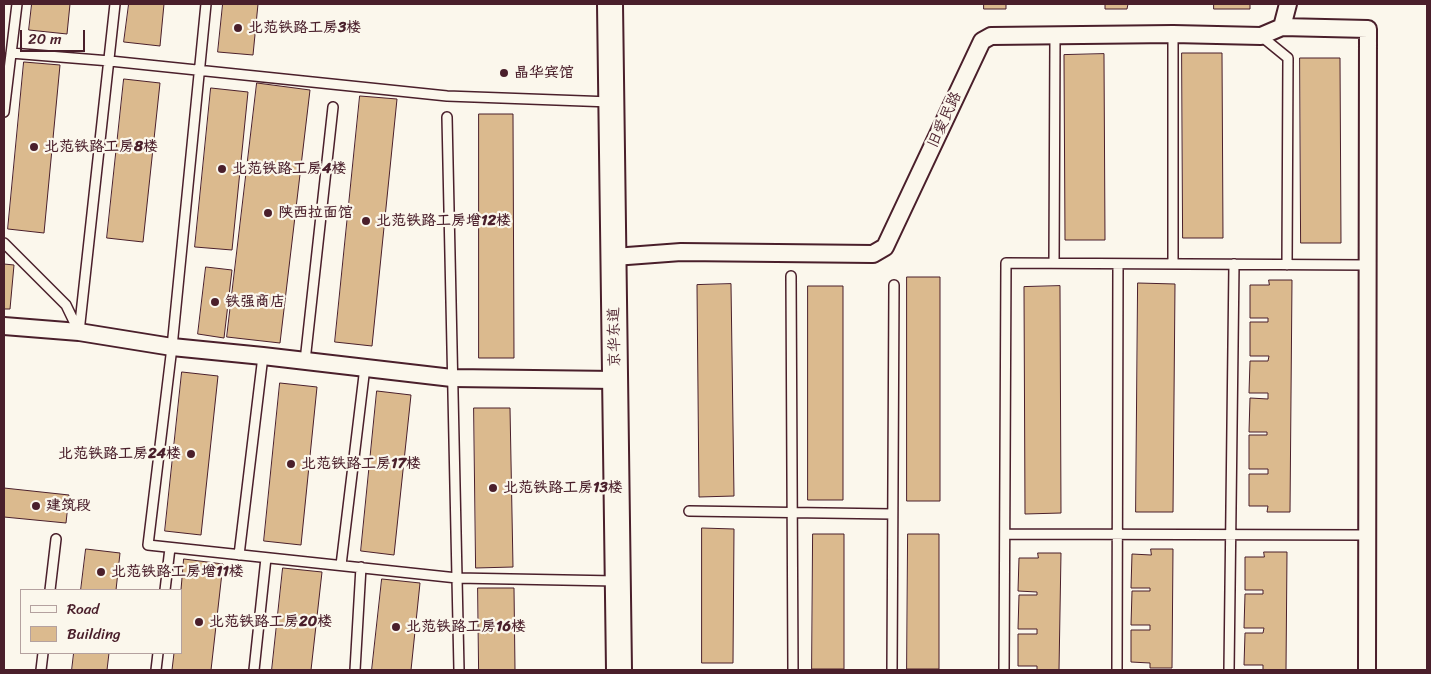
<!DOCTYPE html>
<meta charset="utf-8">
<style>
body{margin:0}
#map{position:relative;width:1431px;height:674px;overflow:hidden;background:#fbf7ec;font-family:Sriracha,sans-serif}
canvas{display:block}
.frame{position:absolute;inset:0;border:5px solid #4a1f2b;pointer-events:none}
.legend{position:absolute;left:20px;top:589px;width:162px;height:65px;box-sizing:border-box;background:#fbf7ec;border:1px solid #b4a19f;margin:0;padding:6px 9px;list-style:none;font-size:15px;color:#4a1f2b}
.legend li{display:flex;align-items:center;gap:10px;height:25px}
.legend b{width:25px;border:1px solid #b4a19f}
.scale{position:absolute;left:20px;top:30px;width:65px;height:22px;box-sizing:border-box;border:2px solid #4a1f2b;border-top:0;padding-left:6px;font-size:15px;line-height:18px;white-space:nowrap;color:#4a1f2b;-webkit-text-stroke:4px #fbf7ec;paint-order:stroke}
</style>
<div id="map">
<canvas width="1431" height="674"></canvas>
<div class="frame"></div>
<ul class="legend">
<li><b style="height:6px;background:#fbf7ec"></b>Road</li>
<li><b style="height:14px;background:#dbba8e"></b>Building</li>
</ul>
<div class="scale">20 m</div>
</div>
<script>
const g = document.querySelector('canvas').getContext('2d');
g.lineJoin = 'round';
function fill(path, color) {
  g.fillStyle = color;
  g.fill(path, 'evenodd');
}
function stroke(path, color, width, dash) {
  g.strokeStyle = color;
  g.lineWidth = width;
  g.lineCap = dash ? 'butt' : 'round';
  g.setLineDash(dash || []);
  g.stroke(path);
}
function drawText(font, color, halo, rows, align = 'center') {
  g.font = font + ' Sriracha,"LXGW WenKai TC",sans-serif';
  g.lineWidth = 4.5;
  g.setLineDash([]);
  g.textBaseline = 'middle';
  g.strokeStyle = halo;
  g.fillStyle = color;
  for (const [text, x, y, turn = 0] of rows) {
    g.save();
    g.translate(x, y);
    g.rotate((+turn || 0) * Math.PI / 180);
    g.textAlign = isNaN(turn) ? turn : align;
    if (halo) g.strokeText(text, 0, 0);
    g.fillText(text, 0, 0);
    g.restore();
  }
}
const building = new Path2D(`
 M32,4H70L67,34L29,30Z
 M129,4H164L160,46L124,42Z
 M223,4H258L253,55L218,52Z
 M984,4H1006V9H984Z
 M1099,4H1128L1127,9H1105V4Z
 M1214,4H1250V9H1214Z
 M1182,53H1222L1223,238H1183Z
 M1104,54L1105,240H1065L1064,55Z
 M1300,58H1340L1341,243H1301Z
 M24,62L60,65L44,233L8,229Z
 M124,79L160,83L143,242L107,238Z
 M257,83L310,90L280,343L227,337Z
 M211,88L248,92L232,250L195,247Z
 M360,96L397,99L372,346L335,342Z
 M479,114H513L514,358H479Z
 M4,264L14,265L10,309H4Z
 M206,267L232,270L224,338L198,334Z
 M907,277H940V501H907Z
 M1269,280H1292L1290,512H1267L1268,506H1249V474H1268V469H1249V435H1267V432H1249L1250,398L1268,399V393H1249L1250,361H1268L1269,356H1250V322H1268V318H1250V285H1269Z
 M1138,283L1175,284L1173,512H1136Z
 M731,284L734,496L699,497L697,285Z
 M808,286H843V500H808Z
 M1060,286L1061,513L1025,514L1024,287Z
 M182,372L218,376L201,535L165,531Z
 M280,383L317,387L301,545L264,541Z
 M377,391L411,395L394,555L361,551Z
 M474,408H510L513,567L476,568Z
 M4,488L69,495L66,523L4,517Z
 M702,528L734,529L733,663H702Z
 M813,534H844V669H812Z
 M908,534H939V669H907Z
 M86,549L120,553L116,590H81Z
 M1151,549H1173L1172,668H1150V663L1131,662V630H1150V625H1131L1132,591H1150V588H1131L1132,554L1151,555Z
 M1264,552H1287L1286,670H1263V665H1244L1245,633H1263L1264,628H1244L1245,594H1263V590H1245V557H1264Z
 M1038,553H1061L1059,670H1037V666H1018V634H1037V629H1018L1019,595H1037V592L1018,591L1019,558H1038Z
 M184,559L223,564L211,670H172L174,653H181V590Z
 M283,568L322,572L311,670H272Z
 M382,579L420,583L411,670H372Z
 M478,588H514L515,670H479Z
 M74,653H109L107,670H72Z`);
const lane = new Path2D(`
 M206,4L172,347L148,545L457,578L616,581
 M1173,34V264
 M1261,36L1288,58L1287,265
 M11,53L110,61L447,96L611,102
 M4,112L17,4
 M447,117L459,670
 M4,243L66,305L79,332
 M1054,263L1055,37
 M791,276L793,670
 M79,332L115,4
 M305,361L333,107
 M689,511L892,514
 M1005,534L1367,535
 M239,555L263,356
 M341,565L365,367
 M50,590L56,539
 M165,590L170,548
 M41,670L43,653
 M156,670L158,653
 M254,670L266,558
 M355,670L361,567
 M892,670L894,285
 M1004,670L1006,263L1367,265
 M1117,670L1118,264
 M1229,670L1234,264`);
const street = new Path2D(`
 M1282,27L1368,29L1367,670
 M614,257L681,252L873,254L885,247L982,41L991,36L1173,34L1261,36L1282,27L1288,4
 M4,326L79,332L172,347L263,356L452,378L616,380`);
const secondary = new Path2D(`
 M610,4L619,670`);
const markers = [
 [238,28,5,"#4a1f2b"],
 [504,73,5,"#4a1f2b"],
 [34,147,5,"#4a1f2b"],
 [222,169,5,"#4a1f2b"],
 [268,213,5,"#4a1f2b"],
 [366,221,5,"#4a1f2b"],
 [215,302,5,"#4a1f2b"],
 [191,454,5,"#4a1f2b"],
 [291,464,5,"#4a1f2b"],
 [493,488,5,"#4a1f2b"],
 [36,506,5,"#4a1f2b"],
 [101,572,5,"#4a1f2b"],
 [199,622,5,"#4a1f2b"],
 [396,627,5,"#4a1f2b"]
];
const poiNames = [
 ["北范铁路工房3楼",248,28],
 ["晶华宾馆",514,73],
 ["北范铁路工房8楼",44,147],
 ["北范铁路工房4楼",232,169],
 ["陕西拉面馆",278,213],
 ["北范铁路工房增12楼",376,221],
 ["铁强商店",225,302],
 ["北范铁路工房24楼",181,454,"right"],
 ["北范铁路工房17楼",301,464],
 ["北范铁路工房13楼",503,488],
 ["建筑段",46,506],
 ["北范铁路工房增11楼",111,572],
 ["北范铁路工房20楼",209,622],
 ["北范铁路工房16楼",406,627]
];
const streetNames = [
 ["旧爱民路",945,120,-65],
 ["京华东道",615,337,-91]
];
fill(building, '#dbba8e');
stroke(building, '#4a1f2b', 1);
stroke(lane, '#4a1f2b', 12);
stroke(street, '#4a1f2b', 20);
stroke(secondary, '#4a1f2b', 28);
stroke(lane, '#fbf7ec', 9);
stroke(street, '#fbf7ec', 16);
stroke(secondary, '#fbf7ec', 24);
for (const [x, y, r, color] of markers) {
  const dot = new Path2D();
  dot.arc(x, y, r, 0, 2 * Math.PI);
  g.fillStyle = color;
  g.fill(dot);
  stroke(dot, '#fbf7ec', 2);
}
drawText('bold 15px', '#4a1f2b', '#fbf7ec', poiNames, 'left');
drawText('15px', '#4a1f2b', '#fbf7ec', streetNames);
</script>
